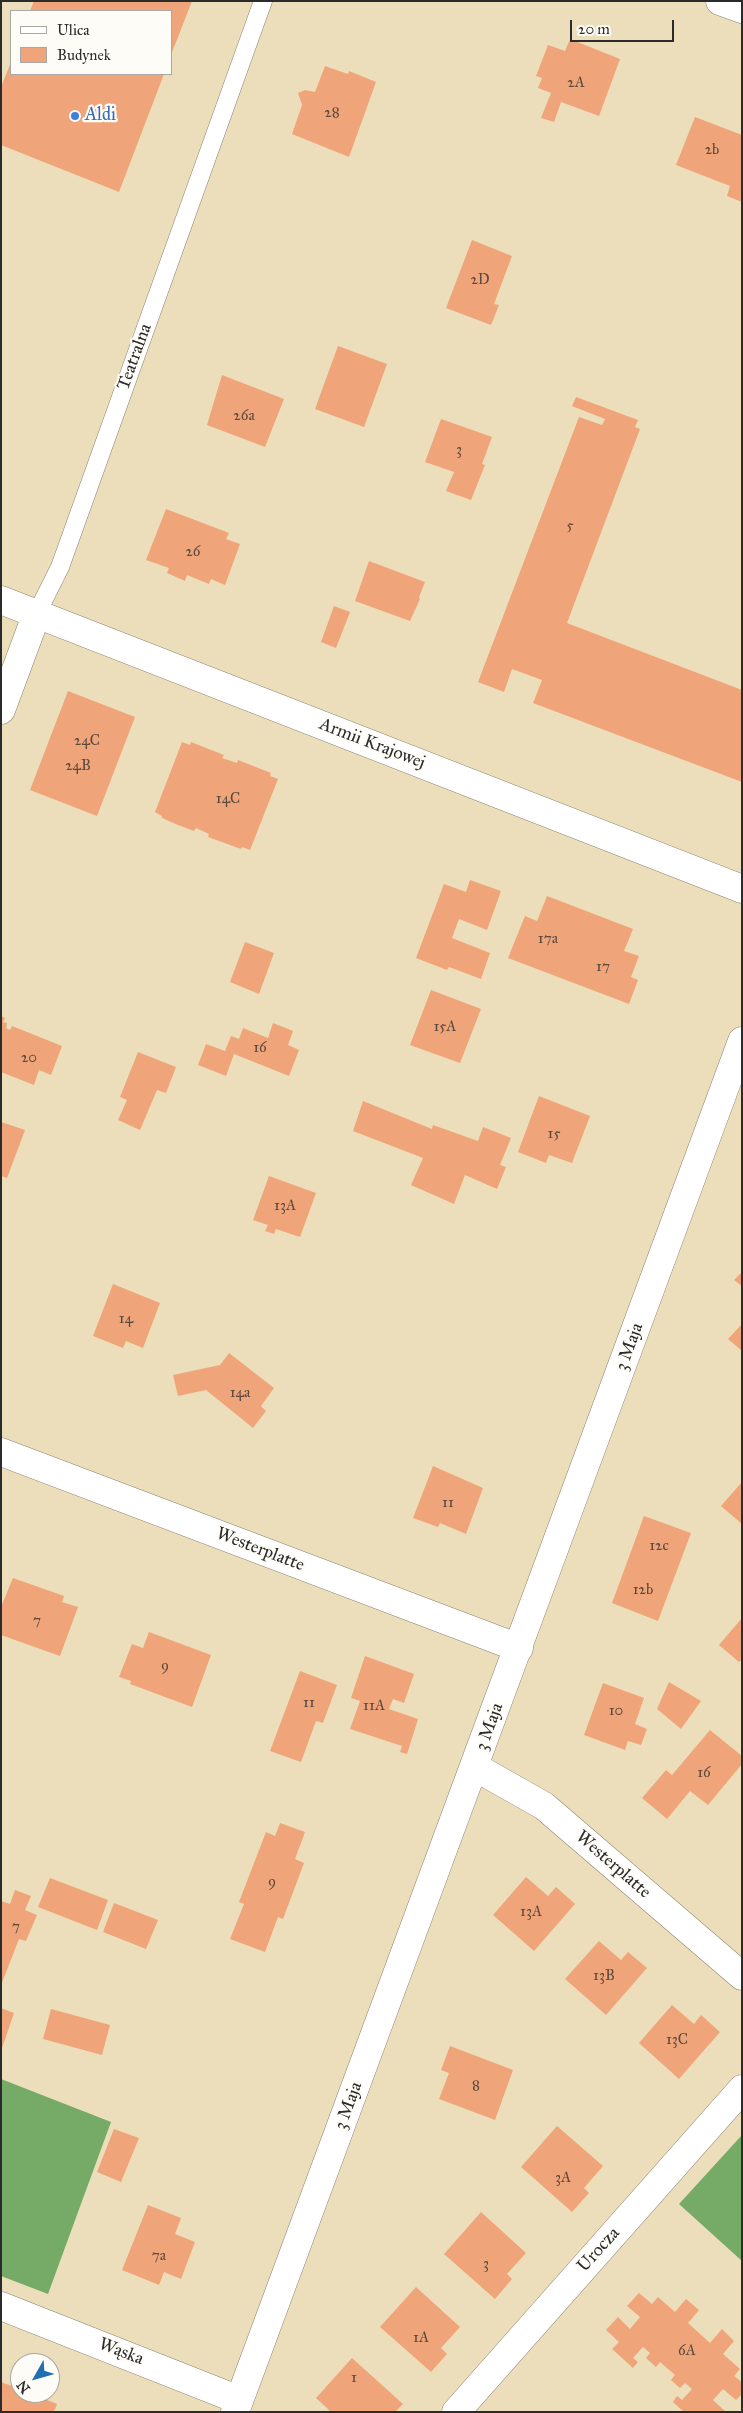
<!DOCTYPE html>
<meta charset="utf-8">
<style>
body{margin:0}
#map{position:relative;width:743px;height:2413px;overflow:hidden;background:#ecdeba;font-family:"IM FELL Great Primer",serif}
canvas{display:block}
.frame{position:absolute;inset:0;border:2px solid #2b2b2b;pointer-events:none}
.legend{position:absolute;left:10px;top:10px;width:162px;height:65px;box-sizing:border-box;background:#fdfcf7;border:1px solid #a9a8a5;margin:0;padding:6px 9px;list-style:none;font-size:15px;color:#2b2b2b}
.legend li{display:flex;align-items:center;gap:10px;height:25px}
.legend b{width:25px;border:1px solid #a9a8a5}
.north{position:absolute;left:10px;top:2353px;width:50px;height:50px;box-sizing:border-box;background:#fdfcf7;border:1px solid #a9a8a5;border-radius:50%;rotate:232deg;font-size:14px;font-weight:700;line-height:20px;text-align:center;color:#2b2b2b}
.north::after{content:'';display:block;margin:auto;width:18px;height:22px;background:#1f6fb2;clip-path:polygon(50% 0,100% 100%,50% 72%,0 100%)}
.scale{position:absolute;left:570px;top:20px;width:104px;height:22px;box-sizing:border-box;border:2px solid #2b2b2b;border-top:0;padding-left:6px;font-size:15px;line-height:18px;white-space:nowrap;color:#2b2b2b;-webkit-text-stroke:4px #fdfcf7;paint-order:stroke}
</style>
<div id="map">
<canvas width="743" height="2413"></canvas>
<div class="frame"></div>
<ul class="legend">
<li><b style="height:6px;background:#fff"></b>Ulica</li>
<li><b style="height:14px;background:#efa579"></b>Budynek</li>
</ul>
<div class="north">N</div>
<div class="scale">20 m</div>
</div>
<script>
const g = document.querySelector('canvas').getContext('2d');
g.lineJoin = 'round';
function fill(path, color) {
  g.fillStyle = color;
  g.fill(path, 'evenodd');
}
function stroke(path, color, width, dash) {
  g.strokeStyle = color;
  g.lineWidth = width;
  g.lineCap = dash ? 'butt' : 'round';
  g.setLineDash(dash || []);
  g.stroke(path);
}
function drawText(font, color, halo, rows, align = 'center') {
  g.font = font + ' "IM FELL Great Primer",serif';
  g.lineWidth = 4.5;
  g.setLineDash([]);
  g.textBaseline = 'middle';
  g.strokeStyle = halo;
  g.fillStyle = color;
  for (const [text, x, y, turn = 0] of rows) {
    g.save();
    g.translate(x, y);
    g.rotate((+turn || 0) * Math.PI / 180);
    g.textAlign = isNaN(turn) ? turn : align;
    if (halo) g.strokeText(text, 0, 0);
    g.fillText(text, 0, 0);
    g.restore();
  }
}
const forest = new Path2D(`
 M1,2079L111,2122L48,2294L1,2276Z
 M742,2135V2261L679,2204Z`);
const building = new Path2D(`
 M34,1H192L171,55V11H30Z
 M570,39L620,59L599,116L561,102L554,122L541,118L551,93L538,88L542,78L536,76L548,45L565,51Z
 M11,62V74H164L119,192L1,145V87Z
 M325,66L348,74L349,71L376,82L349,157L292,134L302,105L298,93L305,90L315,92Z
 M695,117L742,135V202L727,196L730,186L676,165Z
 M472,240L512,256L494,304L499,305L491,325L446,308Z
 M338,346L387,364L364,427L315,409Z
 M222,375L284,399L265,447L207,425Z
 M576,397L638,420L635,427L640,429L567,623L742,690V782L533,703L542,680L512,669L504,692L478,682L579,417L602,425L605,419L572,406Z
 M441,419L492,437L482,464L485,465L471,500L446,491L454,472L425,462Z
 M166,509L229,533L226,539L240,544L225,585L211,579L209,584L187,575L185,581L167,573L169,568L146,560Z
 M369,561L425,582L419,597L420,599L410,621L355,601Z
 M334,606L350,612L336,648L321,642Z
 M68,691L135,717L97,816L30,790Z
 M182,742L190,745L191,742L224,755L222,758L237,763L238,760L271,773L270,776L278,779L250,850L242,847L241,849L208,837L209,834L196,828L194,831L178,825L162,818V816L155,812Z
 M470,880L501,891L487,930L459,919L452,938L490,953L481,979L449,967L447,970L416,958L444,884L466,892Z
 M547,896L633,929L624,951L639,956L631,977L638,980L629,1004L508,958L525,916L537,921Z
 M245,942L274,953L259,994L230,982Z
 M431,990L481,1009L460,1063L410,1045Z
 M1,1016L5,1018L3,1022L7,1023L6,1028L10,1030L12,1026L62,1046L51,1075L39,1070L34,1085L1,1072Z
 M273,1023L293,1031L288,1045L299,1050L289,1076L234,1054L226,1076L198,1065L206,1044L225,1051L231,1036L239,1039L243,1028L268,1038Z
 M138,1052L176,1067L166,1093L157,1090L140,1130L118,1120L127,1100L120,1097Z
 M539,1096L590,1116L572,1163L549,1155L546,1163L518,1152Z
 M363,1101L432,1129L433,1125L478,1141L483,1127L511,1138L500,1165L506,1167L497,1189L465,1175L454,1204L411,1185L423,1158L353,1131Z
 M1,1122L25,1130L7,1178L1,1176Z
 M269,1176L316,1193L300,1237L276,1229L274,1234L265,1231L268,1225L253,1220Z
 M742,1272V1286L734,1280Z
 M113,1284L160,1303L143,1348L126,1341L123,1348L93,1336Z
 M742,1324V1351L728,1339Z
 M229,1353L274,1388L261,1406L266,1411L253,1428L206,1390L178,1396L173,1375L220,1365Z
 M433,1466L483,1488L466,1534L440,1523L438,1527L413,1518Z
 M742,1482V1524L721,1506Z
 M644,1516L691,1533L658,1621L612,1603Z
 M13,1578L64,1596L62,1602L78,1607L60,1656L1,1635V1607Z
 M742,1618V1660L739,1662L719,1645Z
 M149,1632L211,1655L192,1707L130,1684L131,1681L119,1677L132,1644L143,1648Z
 M365,1656L414,1674L404,1703L393,1699L389,1709L418,1719L407,1754L400,1752L402,1746L350,1729L360,1701L351,1698Z
 M300,1671L337,1685L323,1723L316,1721L301,1762L270,1751Z
 M669,1682L701,1701L681,1729L657,1709Z
 M603,1683L644,1698L635,1724L647,1729L641,1745L628,1741L625,1750L584,1735Z
 M710,1730L742,1756V1764L708,1805L690,1791L667,1819L642,1798L666,1770L672,1775Z
 M280,1823L305,1832L295,1859L304,1863L283,1919L278,1917L265,1952L230,1939L244,1904L239,1902L266,1832L275,1836Z
 M526,1877L548,1896L556,1887L575,1904L534,1951L493,1915Z
 M50,1878L108,1900L97,1930L38,1907Z
 M15,1890L31,1896L25,1910L37,1915L26,1941L19,1939L1,1985V1901L10,1904Z
 M114,1903L158,1920L146,1949L103,1932Z
 M599,1941L621,1960L628,1952L647,1968L606,2015L565,1979Z
 M672,2005L694,2024L701,2015L720,2032L679,2079L639,2043Z
 M1,2008L14,2013L2,2048H1Z
 M51,2009L110,2025L102,2055L43,2039Z
 M450,2046L513,2070L495,2120L439,2099L449,2073L441,2070Z
 M557,2126L603,2166L584,2188L589,2193L572,2212L521,2167Z
 M114,2129L139,2138L121,2182L97,2172Z
 M148,2205L181,2218L175,2234L195,2242L181,2279L164,2272L159,2285L122,2270Z
 M481,2212L526,2253L507,2274L512,2279L495,2299L444,2254Z
 M416,2287L460,2327L441,2348L447,2354L431,2372L380,2327Z
 M639,2293L652,2304L658,2297L675,2312L686,2299L699,2310L688,2323L710,2343L722,2329L734,2341L723,2354L740,2369L734,2376L742,2382V2394L736,2400L723,2389L713,2400L726,2412H684L673,2402L677,2396L682,2400L692,2389L685,2383L680,2388L671,2380L675,2375L660,2362L656,2367L646,2358L650,2353L643,2347L633,2358L638,2362L633,2368L612,2349L619,2342L606,2330L618,2317L630,2329L640,2317L627,2306Z
 M352,2358L403,2404L395,2412H331L316,2398Z
 M1,2382L20,2389V2393H30L57,2404L54,2412H1Z`);
const service = new Path2D(`
 M37,613L60,567L263,1`);
const minor = new Path2D(`
 M720,1L742,9
 M1,600L742,889
 M1,710L37,613
 M1,1452L519,1648
 M475,1767L544,1806L742,1976
 M1,2306L239,2400
 M456,2412L742,2089`);
const tertiary = new Path2D(`
 M235,2412L742,1041`);
const markers = [
 [75,116,5,"#3f7fe0"]
];
const numberNames = [
 ["2A",576,83],
 ["28",332,113],
 ["2b",712,150],
 ["2D",480,280],
 ["26a",244,416],
 ["3",459,450],
 ["5",570,526],
 ["26",193,552],
 ["24C",87,741],
 ["24B",78,766],
 ["14C",228,799],
 ["17a",548,939],
 ["17",603,967],
 ["15A",445,1027],
 ["16",260,1048],
 ["20",29,1058],
 ["15",554,1134],
 ["13A",285,1206],
 ["14",126,1319],
 ["14a",240,1393],
 ["11",448,1503],
 ["12c",659,1546],
 ["12b",643,1590],
 ["7",37,1621],
 ["9",165,1666],
 ["11",309,1703],
 ["11A",374,1706],
 ["10",616,1711],
 ["16",704,1773],
 ["9",272,1882],
 ["13A",531,1912],
 ["7",16,1927],
 ["13B",604,1976],
 ["13C",677,2040],
 ["8",476,2086],
 ["3A",563,2178],
 ["7a",159,2256],
 ["3",486,2264],
 ["1A",421,2338],
 ["6A",687,2351],
 ["1",354,2378]
];
const shopNames = [
 ["Aldi",85,116]
];
const streetNames = [
 ["Teatralna",135,357,-70],
 ["Armii Krajowej",372,744,21],
 ["3 Maja",630,1347,-70],
 ["Westerplatte",260,1550,21],
 ["3 Maja",490,1727,-70],
 ["Westerplatte",613,1865,41],
 ["3 Maja",349,2106,-70],
 ["Urocza",599,2250,-48],
 ["Wąska",121,2352,21]
];
fill(forest, '#75aa67');
fill(building, '#efa579');
stroke(service, '#8c8472', 19);
stroke(minor, '#8c8472', 29);
stroke(tertiary, '#8c8472', 29);
stroke(service, '#fff', 18);
stroke(minor, '#fff', 28);
stroke(tertiary, '#fff', 28);
for (const [x, y, r, color] of markers) {
  const dot = new Path2D();
  dot.arc(x, y, r, 0, 2 * Math.PI);
  g.fillStyle = color;
  g.fill(dot);
  stroke(dot, '#fdfcf7', 2);
}
drawText('15px', '#5c4a3e', null, numberNames);
drawText('18px', '#366cbe', '#fdfcf7', shopNames, 'left');
drawText('18px', '#2b2b2b', '#fdfcf7', streetNames);
</script>
